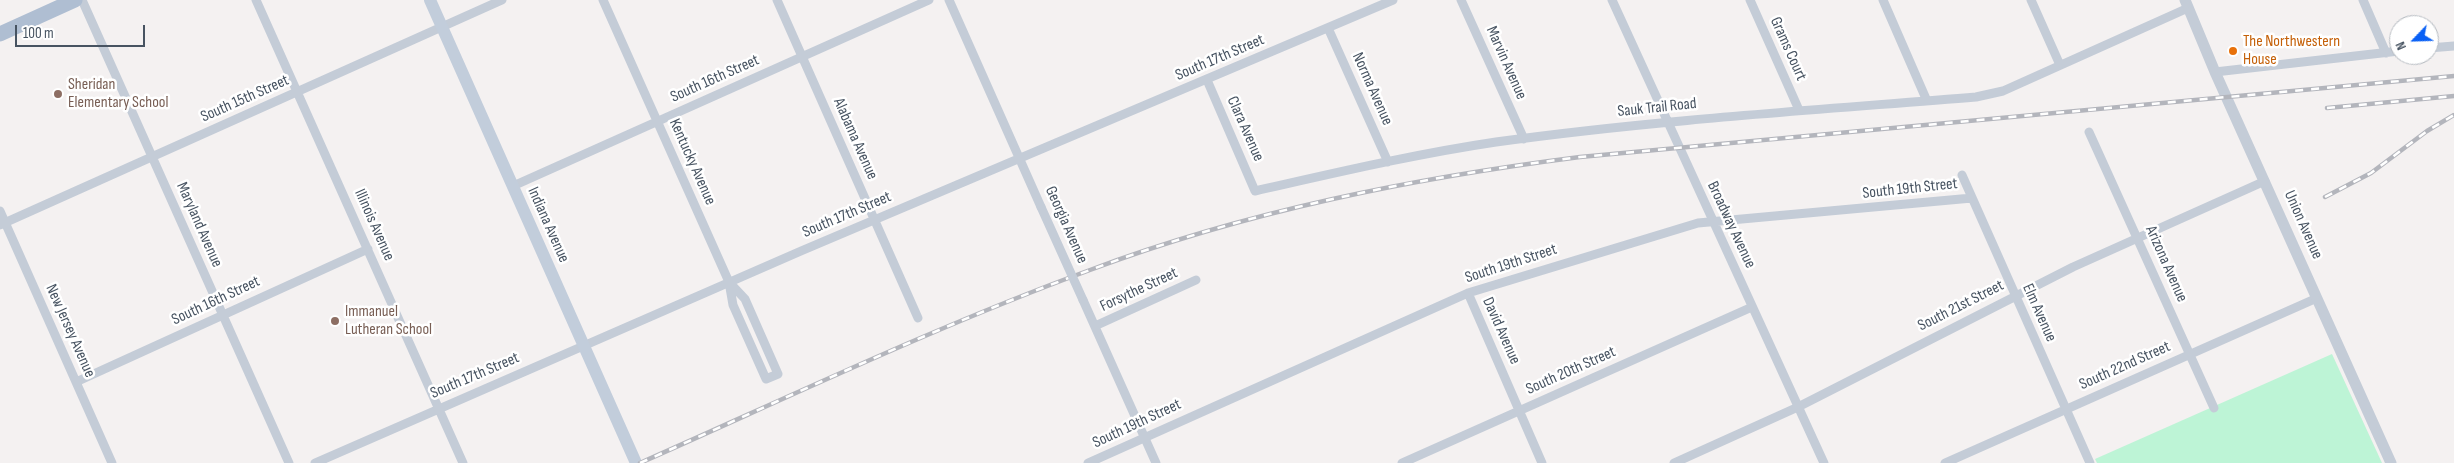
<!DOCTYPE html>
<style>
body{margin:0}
#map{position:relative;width:2454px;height:463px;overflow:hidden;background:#f4f1f1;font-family:"Sofia Sans Condensed",sans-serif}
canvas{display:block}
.north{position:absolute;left:2389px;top:15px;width:50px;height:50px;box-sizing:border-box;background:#fff;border:1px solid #b5bac0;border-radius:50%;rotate:246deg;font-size:14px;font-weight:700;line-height:20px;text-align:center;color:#475361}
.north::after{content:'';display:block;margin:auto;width:18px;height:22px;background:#0960f5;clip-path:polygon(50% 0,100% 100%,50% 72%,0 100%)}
.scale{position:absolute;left:15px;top:25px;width:130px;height:22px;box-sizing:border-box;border:2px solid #475361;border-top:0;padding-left:6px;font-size:15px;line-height:18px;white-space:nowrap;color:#475361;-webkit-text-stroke:4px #fff;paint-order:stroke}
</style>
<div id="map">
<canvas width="2454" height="463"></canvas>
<div class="north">N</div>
<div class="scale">100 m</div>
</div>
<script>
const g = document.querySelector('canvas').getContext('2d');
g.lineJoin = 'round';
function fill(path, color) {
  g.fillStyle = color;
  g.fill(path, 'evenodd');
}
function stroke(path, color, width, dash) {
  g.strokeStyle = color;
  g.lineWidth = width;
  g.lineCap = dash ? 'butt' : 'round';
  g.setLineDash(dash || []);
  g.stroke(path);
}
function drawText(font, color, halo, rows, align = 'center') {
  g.font = font + ' "Sofia Sans Condensed",sans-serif';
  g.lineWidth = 5;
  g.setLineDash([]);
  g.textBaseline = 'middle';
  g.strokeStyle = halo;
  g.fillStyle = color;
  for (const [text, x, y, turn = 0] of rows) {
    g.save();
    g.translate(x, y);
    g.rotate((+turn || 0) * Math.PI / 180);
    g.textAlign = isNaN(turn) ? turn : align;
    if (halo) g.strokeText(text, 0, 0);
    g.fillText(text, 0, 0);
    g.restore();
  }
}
const green = new Path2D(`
 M2332,354L2382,463H2097L2095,459Z`);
const minor = new Path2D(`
 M82,0L289,463
 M256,0L463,463
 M603,0L729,282L733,305L766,379L778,374L745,299L729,282
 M777,0L918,318
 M949,0L1041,207
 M1461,0L1524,139
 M1612,0L1824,463
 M1750,0L1799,110
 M1883,0L1927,101
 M2031,0L2060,65
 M2363,0L2386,53
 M1328,28L1388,162
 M2429,48L2454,46
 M2215,72L2399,51
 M1207,80L1255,191C1335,173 1415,154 1496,142C1655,120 1816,110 1976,97L2003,91L2188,8
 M2089,132L2214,408
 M1962,175L2090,463
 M513,186L929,0
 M0,211L112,463
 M0,225L502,0
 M1468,293L1542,463
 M1083,300L1156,463
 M1095,326L1196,280
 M76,382L368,249
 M315,463L801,251L1393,0
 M1088,463L1468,293L1698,223L1972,198
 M1402,463L1752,307
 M1674,463L1798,407L2073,267L2265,181
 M1945,463L2317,298`);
const tertiary = new Path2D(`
 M2185,0L2215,72L2391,463`);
const secondary = new Path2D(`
 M430,0L636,463`);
const primary = new Path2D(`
 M0,34L75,0`);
const rail = new Path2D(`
 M2327,108L2454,96
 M2325,197L2371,173L2427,131L2454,115
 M640,463C789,397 937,326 1090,270C1247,211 1414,178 1580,157L2454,76`);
const minorBridge = new Path2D(`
 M1041,207L1083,300`);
const markers = [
 [2233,51,5,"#e8710a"],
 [58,94,5,"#8d6e63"],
 [335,321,5,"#8d6e63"]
];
const foodNames = [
 ["The Northwestern",2243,42],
 ["House",2243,60]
];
const streetNames = [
 ["Grams Court",1788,49,66],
 ["South 17th Street",1220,58,-23],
 ["Marvin Avenue",1506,63,66],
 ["South 16th Street",715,79,-24],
 ["Norma Avenue",1372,89,66],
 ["South 15th Street",245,99,-24],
 ["Sauk Trail Road",1657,108,-6],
 ["Clara Avenue",1245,129,66],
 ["Alabama Avenue",855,139,66],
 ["Kentucky Avenue",692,162,66],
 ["South 19th Street",1910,189,-6],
 ["South 17th Street",847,215,-23],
 ["Maryland Avenue",199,225,66],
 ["Illinois Avenue",374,225,66],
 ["Indiana Avenue",548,225,66],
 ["Georgia Avenue",1066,225,66],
 ["Broadway Avenue",1731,225,65],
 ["Union Avenue",2303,225,66],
 ["South 19th Street",1511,264,-18],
 ["Arizona Avenue",2166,264,66],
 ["Forsythe Street",1139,290,-25],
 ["South 16th Street",216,301,-25],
 ["South 21st Street",1961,306,-27],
 ["Elm Avenue",2039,313,66],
 ["New Jersey Avenue",70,331,66],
 ["David Avenue",1501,331,66],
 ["South 22nd Street",2125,366,-24],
 ["South 20th Street",1571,371,-24],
 ["South 17th Street",475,376,-23],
 ["South 19th Street",1137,424,-25]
];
const educationNames = [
 ["Sheridan",68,85],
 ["Elementary School",68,103],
 ["Immanuel",345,312],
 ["Lutheran School",345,330]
];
fill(green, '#bdf4d6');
stroke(minor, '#c4ccd7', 9);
stroke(tertiary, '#c4ccd7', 11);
stroke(secondary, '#c2cddb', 12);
stroke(primary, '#afbed2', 15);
stroke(rail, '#b3b5bc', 4.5);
stroke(rail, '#fff', 2.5, [8]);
stroke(minorBridge, '#c4ccd7', 9);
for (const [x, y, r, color] of markers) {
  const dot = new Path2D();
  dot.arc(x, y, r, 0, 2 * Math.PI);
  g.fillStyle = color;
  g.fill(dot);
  stroke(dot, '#fff', 2);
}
drawText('16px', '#c56008', '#fff', foodNames, 'left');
drawText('16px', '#475361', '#fff', streetNames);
drawText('16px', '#785e54', '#fff', educationNames, 'left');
</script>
